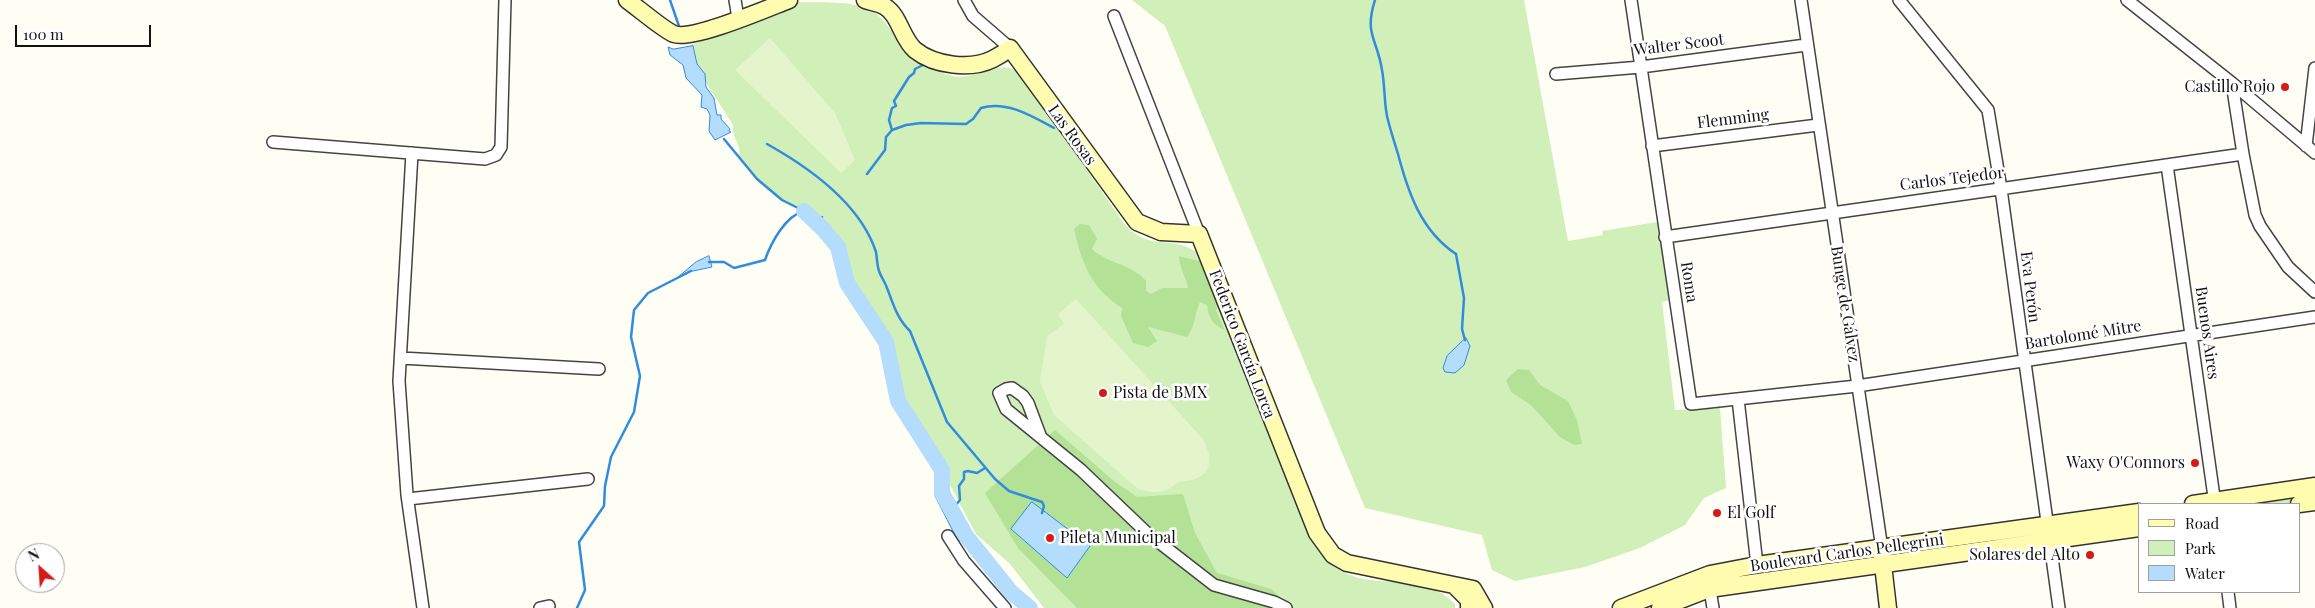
<!DOCTYPE html>
<meta charset="utf-8">
<style>
body{margin:0}
#map{position:relative;width:2315px;height:608px;overflow:hidden;background:#fffef5;font-family:"Playfair Display",serif}
canvas{display:block}
.legend{position:absolute;left:2138px;top:503px;width:162px;height:90px;box-sizing:border-box;background:#fff;border:1px solid #a0a0a0;margin:0;padding:6px 9px;list-style:none;font-size:15px;color:#111}
.legend li{display:flex;align-items:center;gap:10px;height:25px}
.legend b{width:25px;border:1px solid #a0a0a0}
.north{position:absolute;left:15px;top:543px;width:50px;height:50px;box-sizing:border-box;background:#fff;border:1px solid #a0a0a0;border-radius:50%;rotate:334deg;font-size:14px;font-weight:700;line-height:20px;text-align:center;color:#111}
.north::after{content:'';display:block;margin:auto;width:18px;height:22px;background:#d31c17;clip-path:polygon(50% 0,100% 100%,50% 72%,0 100%)}
.scale{position:absolute;left:15px;top:25px;width:136px;height:22px;box-sizing:border-box;border:2px solid #111;border-top:0;padding-left:6px;font-size:15px;line-height:18px;white-space:nowrap;color:#111;-webkit-text-stroke:4px #fff;paint-order:stroke}
</style>
<div id="map">
<canvas width="2315" height="608"></canvas>
<ul class="legend">
<li><b style="height:6px;background:#fffcb0"></b>Road</li>
<li><b style="height:14px;background:#d1efb9"></b>Park</li>
<li><b style="height:14px;background:#b3dcfd"></b>Water</li>
</ul>
<div class="north">N</div>
<div class="scale">100 m</div>
</div>
<script>
const g = document.querySelector('canvas').getContext('2d');
g.lineJoin = 'round';
function fill(path, color) {
  g.fillStyle = color;
  g.fill(path, 'evenodd');
}
function stroke(path, color, width, dash) {
  g.strokeStyle = color;
  g.lineWidth = width;
  g.lineCap = dash ? 'butt' : 'round';
  g.setLineDash(dash || []);
  g.stroke(path);
}
function drawText(font, color, halo, rows, align = 'center') {
  g.font = font + ' "Playfair Display",serif';
  g.lineWidth = 5;
  g.setLineDash([]);
  g.textBaseline = 'middle';
  g.strokeStyle = halo;
  g.fillStyle = color;
  for (const [text, x, y, turn = 0] of rows) {
    g.save();
    g.translate(x, y);
    g.rotate((+turn || 0) * Math.PI / 180);
    g.textAlign = isNaN(turn) ? turn : align;
    if (halo) g.strokeText(text, 0, 0);
    g.fillText(text, 0, 0);
    g.restore();
  }
}
const green = new Path2D(`
 M1132,0H1524L1568,241L1603,235L1602,231L1657,222L1670,300L1662,302L1675,410L1720,408L1726,488L1704,498L1685,525L1640,548L1585,567L1515,581L1492,570L1482,535L1365,508L1165,26Z
 M799,2C821,3 851,0 871,10C884,18 889,29 899,41C911,55 930,70 949,75C975,84 997,57 1018,72L1126,226C1151,252 1173,234 1197,253L1309,535C1318,549 1327,564 1343,572C1380,591 1419,569 1455,604V608H1044L1010,564L976,534L942,470L898,401L886,342L847,283L838,247L823,229L802,208L782,200L757,179L739,156C742,145 731,137 733,125L684,48Z
 M2315,487L2293,504H2216Z`);
const forest = new Path2D(`
 M1080,224L1089,225L1097,239L1092,249C1108,264 1132,264 1146,281V291L1151,294L1162,288H1188C1186,277 1179,267 1179,256L1203,262L1219,302L1216,311L1225,330C1213,326 1208,316 1207,305L1200,302C1194,315 1196,325 1187,337L1148,327L1157,341L1148,347L1133,343L1121,316L1122,308C1091,288 1082,264 1074,229Z
 M1518,369L1529,370L1540,385L1568,401L1577,420L1582,444L1574,445L1560,437L1531,405L1511,392L1506,380Z
 M1055,430L1115,482L1137,497L1183,494L1195,533L1217,573L1271,589L1293,608H1077L1018,548L985,493Z`);
const pitch = new Path2D(`
 M770,38L835,113L855,160L841,173L735,70Z
 M1076,299L1202,438C1217,463 1209,481 1178,482C1165,494 1154,494 1138,489L1054,415L1040,382L1047,336L1064,324L1058,314Z`);
const water = new Path2D(`
 M693,46L697,64L705,74L706,87L714,98L717,115H721V119L730,129L729,131L731,132L715,140L709,131L710,115L707,109L701,107L702,95L686,78L683,65L670,55L668,47L673,49Z
 M709,256L712,267L688,272L678,277L696,262Z
 M1466,338L1470,346L1464,365L1455,373L1445,372L1443,368L1447,356Z
 M948,492L971,533L958,541L935,496Z
 M1032,502L1090,546L1067,578L1011,529Z`);
const stream = new Path2D(`
 M670,0L680,29
 M1375,0C1364,35 1377,38 1382,70C1385,86 1384,101 1387,116C1390,129 1394,141 1398,154C1408,192 1421,231 1456,254L1464,298L1462,329L1465,340
 M892,130L906,125L921,123L966,124L973,119L981,108C1006,100 1032,116 1054,128
 M724,139L757,179L782,200L804,211
 M767,144C810,168 860,203 876,252C877,258 877,265 879,271C881,277 885,282 887,288C893,303 897,319 910,331L947,422L995,479L1009,491L1042,502L1044,506L1042,513
 M867,174L885,150L886,137L892,130L889,120L892,108L896,106L894,101L909,77L914,73L915,69L923,65
 M822,217L820,221L823,229
 M709,262H724L734,268L765,260C771,243 785,216 804,211
 M954,507L960,500L959,486L964,479V472L968,471L977,473L985,468
 M577,608L585,590L579,542L604,506L605,486L611,457L634,412L640,376L631,337L634,310L648,293L691,271`);
const river = new Path2D(`
 M804,211L823,229L838,247L847,283L886,342L898,401L942,470V493L966,536L1011,592L1030,608`);
const street = new Path2D(`
 M735,0L738,18
 M964,0L973,16L1010,48
 M1631,0L1691,404L1857,386L2315,317
 M1801,0L1882,549
 M1899,0L1988,110L2001,189L2059,608
 M2127,0L2232,83L2315,153
 M1114,16L1199,234
 M1556,74L1641,67L1806,45
 M2232,83L2243,154L2255,215L2260,226L2288,267L2315,292
 M273,142L485,159L496,155L501,147L505,0
 M1652,146L1818,125
 M2306,146L2315,68
 M412,153L399,381L407,495L423,608
 M2167,165L2215,504
 M1665,237L2243,154
 M401,358L599,369
 M1738,399L1757,565
 M1040,435L1028,403L1023,396L1012,388L1006,389L999,393L1006,409L1081,470L1147,533L1214,585L1274,602L1286,608
 M408,499L588,479
 M948,536L964,561L1005,608
 M1709,583L1713,608
 M2228,592L2230,608
 M540,608L549,606`);
const secondary = new Path2D(`
 M627,0C638,8 665,31 674,34C692,41 768,8 789,0
 M865,0C871,2 878,3 884,6C900,15 901,38 915,50C935,66 971,70 993,59C999,56 1005,52 1010,48L1137,222L1161,232L1199,234L1317,533L1333,555L1347,563L1473,589L1484,608
 M2193,504L2315,486
 M2299,504L2315,502
 M1882,556L1888,608
 M1456,587L1469,600V608
 M1621,608L1710,574L1757,565L2139,512
 M1660,608L1709,589L2139,528`);
const markers = [
 [2285,87,5,"#d31c17"],
 [1103,393,5,"#d31c17"],
 [2195,463,5,"#d31c17"],
 [1717,513,5,"#d31c17"],
 [1050,538,5,"#d31c17"],
 [2090,555,5,"#d31c17"]
];
const streetNames = [
 ["Walter Scoot",1679,45,-7],
 ["Flemming",1733,119,-7],
 ["Las Rosas",1072,135,54],
 ["Carlos Tejedor",1952,179,-7],
 ["Roma",1689,282,81],
 ["Eva Perón",2030,287,83],
 ["Bunge de Gálvez",1845,304,81],
 ["Buenos Aires",2207,333,82],
 ["Bartolomé Mitre",2083,335,-9],
 ["Federico García Lorca",1242,344,69],
 ["Boulevard Carlos Pellegrini",1847,553,-8]
];
const poiNames = [
 ["Castillo Rojo",2275,87],
 ["Pista de BMX",1113,393,"left"],
 ["Waxy O'Connors",2185,463],
 ["El Golf",1727,513,"left"],
 ["Pileta Municipal",1060,538,"left"],
 ["Solares del Alto",2080,555]
];
fill(green, '#d1efb9');
fill(forest, '#b3e296');
fill(pitch, '#e4f5cc');
fill(water, '#b3dcfd');
stroke(water, '#318cdd', 1);
stroke(stream, '#318cdd', 2.5);
stroke(river, '#b3dcfd', 16);
stroke(street, '#444', 14);
stroke(secondary, '#333', 19);
stroke(street, '#fff', 11);
stroke(secondary, '#fffcb0', 16);
for (const [x, y, r, color] of markers) {
  const dot = new Path2D();
  dot.arc(x, y, r, 0, 2 * Math.PI);
  g.fillStyle = color;
  g.fill(dot);
  stroke(dot, '#fff', 2);
}
drawText('16px', '#111', '#fff', streetNames);
drawText('16px', '#111', '#fff', poiNames, 'right');
</script>
